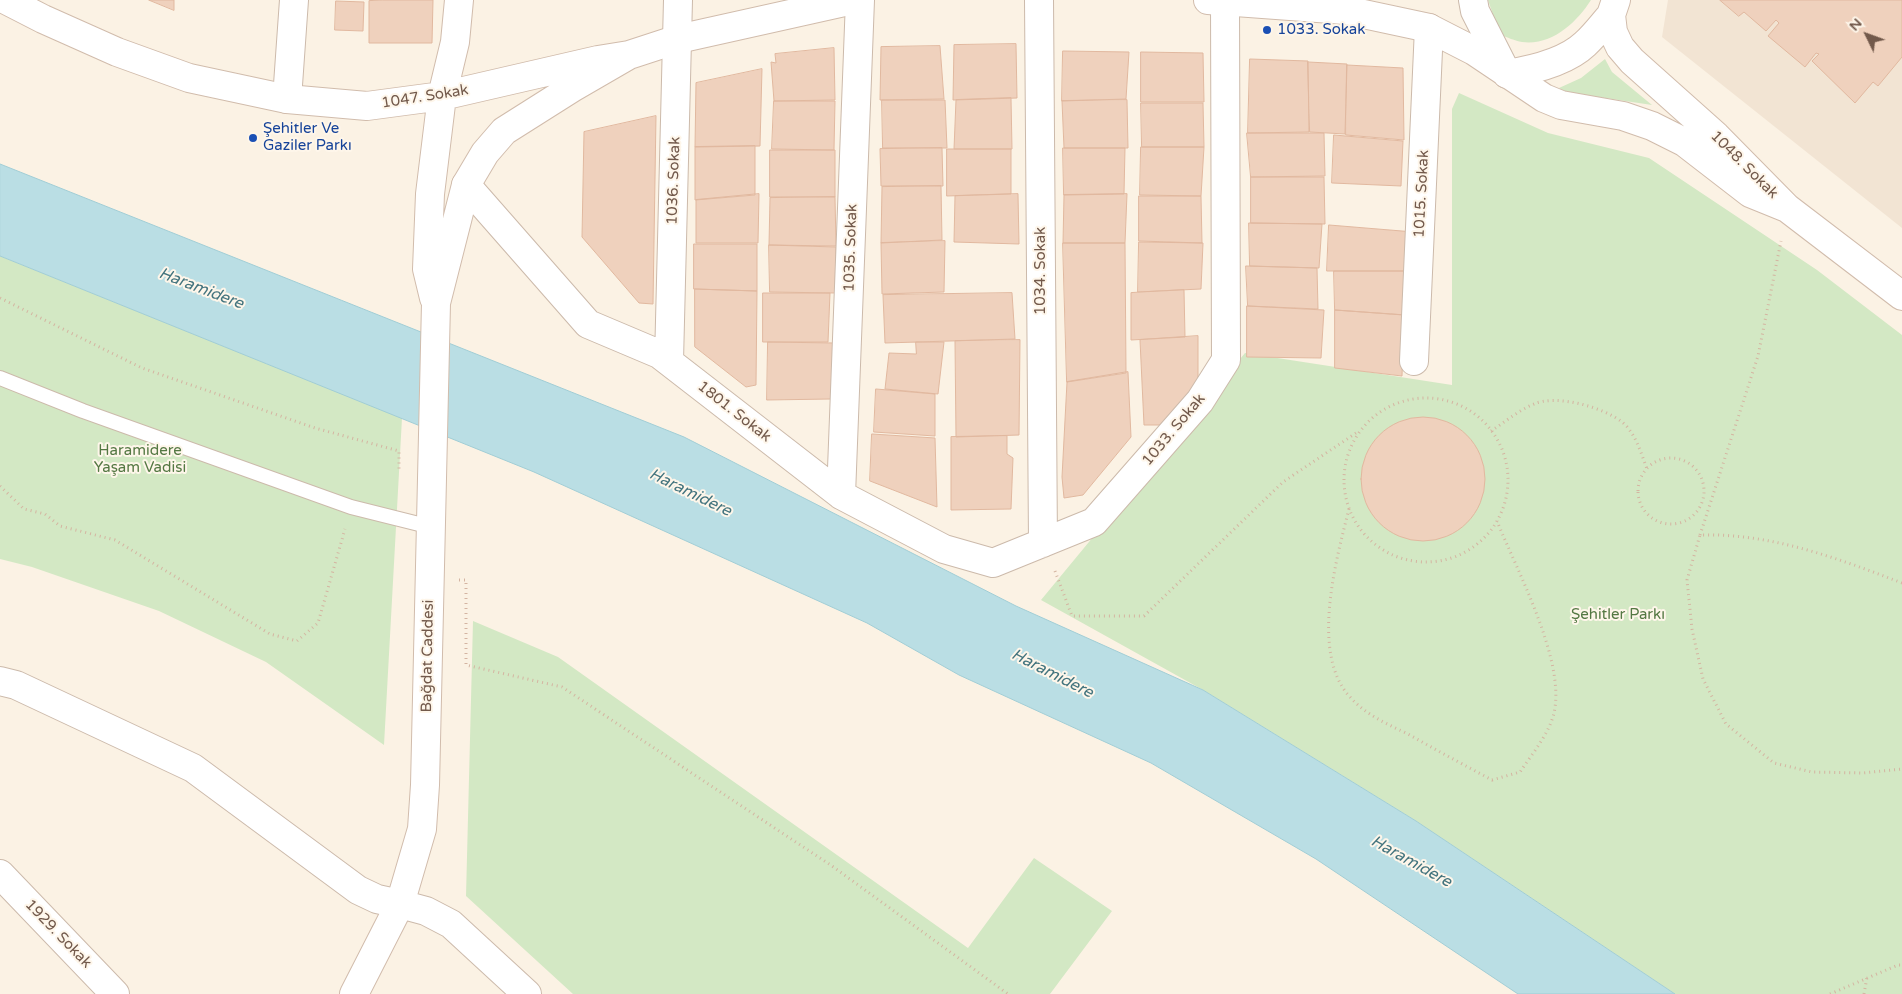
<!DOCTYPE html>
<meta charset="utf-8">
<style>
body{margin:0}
#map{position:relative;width:1902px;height:994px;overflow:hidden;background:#fbf2e4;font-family:"Varela Round",sans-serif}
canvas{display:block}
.north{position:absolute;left:1842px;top:10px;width:50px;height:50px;-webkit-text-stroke:4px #fef6ea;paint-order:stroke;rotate:312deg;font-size:14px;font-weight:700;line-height:20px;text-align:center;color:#72594b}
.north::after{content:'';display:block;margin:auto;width:18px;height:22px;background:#72594b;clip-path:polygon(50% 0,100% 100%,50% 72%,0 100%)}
</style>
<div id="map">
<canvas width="1902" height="994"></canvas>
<div class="north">N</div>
</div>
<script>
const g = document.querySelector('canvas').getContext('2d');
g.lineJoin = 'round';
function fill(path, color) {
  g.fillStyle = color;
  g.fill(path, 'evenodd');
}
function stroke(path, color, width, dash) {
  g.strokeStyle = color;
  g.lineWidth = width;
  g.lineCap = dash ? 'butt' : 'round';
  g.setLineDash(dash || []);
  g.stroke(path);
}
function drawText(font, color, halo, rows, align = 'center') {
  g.font = font + ' "Varela Round",sans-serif';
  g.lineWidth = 4;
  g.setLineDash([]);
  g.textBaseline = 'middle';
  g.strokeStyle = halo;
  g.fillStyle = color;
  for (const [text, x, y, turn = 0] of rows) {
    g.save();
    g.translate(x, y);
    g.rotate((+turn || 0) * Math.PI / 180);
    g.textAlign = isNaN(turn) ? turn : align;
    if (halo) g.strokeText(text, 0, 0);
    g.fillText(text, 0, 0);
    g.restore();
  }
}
const residential = new Path2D(`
 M1668,0H1902V228L1662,37Z`);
const green = new Path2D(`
 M1488,0H1591C1577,22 1552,46 1522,42C1515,41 1507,37 1500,35Z
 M1605,59L1612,72L1652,105L1565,92L1559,88L1581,78Z
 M1459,93L1548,133L1649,158L1817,270L1902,335V994H1675L1416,821L1203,690L1041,600L1245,353L1452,385V109Z
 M0,256L402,418L384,745L266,662L159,611L32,567L0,559Z
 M473,621L558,657L968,948L1034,858L1112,911L1050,994H573L466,896Z`);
const water = new Path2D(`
 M0,164L684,437L1016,606L1203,690L1416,821L1675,994H1518L1316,859L1151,763L959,675L867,623L534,472L0,256Z`);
const building = new Path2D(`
 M149,0H174V10Z
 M383,0H433L432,43H369V1Z
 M1720,0H1902V57L1878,86L1873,82L1855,103L1812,61L1819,54L1816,53L1805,67L1768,36L1779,23L1776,20L1766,31L1744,12L1739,16Z
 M336,1L364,2L363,31L335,30Z
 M1016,44L1017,98L953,100L954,45Z
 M940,46L944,99L880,100L881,47Z
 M834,48L835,100L774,101L771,62L776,63L775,54Z
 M1063,51L1129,52L1126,99L1062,101Z
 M1141,52L1203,53L1204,102H1141Z
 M1250,59L1308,61L1309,132L1248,133Z
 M1308,62L1347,64L1345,134L1310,132Z
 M1347,65L1403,68L1404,140L1346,135Z
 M762,69L760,146L695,147L696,83Z
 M1011,98L1012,149H954L956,100Z
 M882,100H945L947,148H883Z
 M1127,100L1128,148H1064L1062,101Z
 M774,101H835L834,150L772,149Z
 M1141,103H1203L1204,147H1142Z
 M656,116L653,304L639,303L582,237L584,132Z
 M1247,133H1324L1325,176L1251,177Z
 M1334,135L1403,141L1401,186L1332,183Z
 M755,146V195L695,200V147Z
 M1141,147H1204L1201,196L1140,195Z
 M942,148L943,186H881L880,149Z
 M1063,148H1125L1124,194L1064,195Z
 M947,149H1011V194L947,196Z
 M770,150H835V197H770Z
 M1251,177H1324L1325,224L1251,223Z
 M941,186L942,240L881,243L882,187Z
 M759,194L758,243H696V200Z
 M1018,194L1019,244L954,242L955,196Z
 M1127,194L1125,243H1063L1064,195Z
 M1139,196H1201L1202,243L1139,241Z
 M835,197L836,246L769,245L770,198Z
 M1249,223L1322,224L1319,268L1250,266Z
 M1329,225L1414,232L1412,271H1327Z
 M945,241L944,292L882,294L881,243Z
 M1139,242L1203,243L1201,289L1138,292Z
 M1063,243H1125L1126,373L1067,382Z
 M694,244H757V291L694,289Z
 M769,245L836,247L835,293L770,292Z
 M1246,266L1317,268L1318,309L1248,306Z
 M1334,271H1407L1406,315L1335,310Z
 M695,289L757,291L756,385L746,387L695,347Z
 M1184,290L1185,337L1131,340V293Z
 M763,293H830L828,342H763Z
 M1012,293L1015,339L885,343L883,295Z
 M1247,306L1324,310L1321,358L1247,357Z
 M1335,310L1404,315L1402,376L1335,368Z
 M1198,336V399L1161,425H1144L1140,340Z
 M1020,340L1019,435L956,437L955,341Z
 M768,342L835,343L831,399L767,400Z
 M916,342H944L938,394L885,389L889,353L916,354Z
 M1128,372L1131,437L1083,495L1064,498L1062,477L1067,382Z
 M876,389L935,394V436L874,432Z
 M1361 479a62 62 0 1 1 124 0a62 62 0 1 1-124 0Z
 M872,434L935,438L937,507L870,481Z
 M1007,436V454L1013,458L1011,509L951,510V437Z`);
const path = new Path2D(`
 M0,298L142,368L315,428L399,451V471
 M1344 480a82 82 0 1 1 164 0a82 82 0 1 1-164 0Z
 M1491,431C1505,422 1519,410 1534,404C1556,394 1603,407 1622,422C1635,432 1641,453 1647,469
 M1638 491a33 33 0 1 1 66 0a33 33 0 1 1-66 0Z
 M0,486L24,509L45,514L60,526L115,540L270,634L297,641L318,623L345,529
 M1349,509C1336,560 1310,654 1350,697C1366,715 1387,724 1408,734C1436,750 1464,765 1492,780L1520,772C1532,754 1549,734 1554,713C1566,661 1517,571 1497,521
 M1700,535L1758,356L1781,241
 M1055,571L1072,616H1144L1283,482L1359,431
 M459,580H466V665L562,687L832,866L1008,994
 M1902,583C1837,558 1771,533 1700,535L1687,580L1692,629L1703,679L1726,724L1774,763L1812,772L1863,773L1902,769
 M1830,994L1898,965H1902
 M1864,994L1867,977`);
const service = new Path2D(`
 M0,378L83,411L351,507L431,527`);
const minor = new Path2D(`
 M1039,0L1043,543
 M287,99L294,0
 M466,185L588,324L659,354L841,495L944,549L993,563L1094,522L1200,401L1226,360L1225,0
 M669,361L678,0
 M1414,361L1429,28
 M841,495L860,0
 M0,681L16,685L193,768L358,890L377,899L400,904
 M0,874L115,994`);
const tertiary = new Path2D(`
 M1473,0L1475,11L1507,74
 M400,904L426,911L451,924L527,994`);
const secondary = new Path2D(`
 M6,0L43,19L117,52L189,78L287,99L367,106L442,96L598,60L629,55L678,39L853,0
 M1208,0L1345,10L1429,28L1474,51L1544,98L1561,105L1623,116L1652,126L1684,142L1750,193L1787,208
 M1616,0L1611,15L1613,32L1620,47L1632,61L1716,136L1787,208L1902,296
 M1507,74C1532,70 1566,62 1585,44C1595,35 1603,24 1611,15
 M434,298L427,269L430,194L442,96L455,42L459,0
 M354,994L400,904L422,829L425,785L436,303L466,185L485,153L504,131L572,88L629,55`);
const markers = [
 [1267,30,5,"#1a4fb4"],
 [253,138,5,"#1a4fb4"]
];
const transitNames = [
 ["1033. Sokak",1277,30],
 ["Şehitler Ve",263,129],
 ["Gaziler Parkı",263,146]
];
const streetNames = [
 ["1047. Sokak",425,97,-9],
 ["1048. Sokak",1744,165,45],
 ["1036. Sokak",674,181,-88],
 ["1015. Sokak",1422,194,-87],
 ["1035. Sokak",851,248,-88],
 ["1034. Sokak",1041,271,-90],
 ["1801. Sokak",734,412,38],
 ["1033. Sokak",1174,430,-50],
 ["Bağdat Caddesi",428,656,-89],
 ["1929. Sokak",58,934,46]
];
const parkNames = [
 ["Haramidere",140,451],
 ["Yaşam Vadisi",140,468],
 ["Şehitler Parkı",1618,615]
];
const waterNames = [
 ["Haramidere",201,289,21],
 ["Haramidere",690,493,26],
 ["Haramidere",1052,674,27],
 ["Haramidere",1411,862,29]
];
fill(residential, '#f2e4d3');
fill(green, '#d3e8c4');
fill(water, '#badee4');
stroke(water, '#a1cdd5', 1);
fill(building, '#efd1bd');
stroke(building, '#e1b89f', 1);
stroke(service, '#ccbaab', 16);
stroke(minor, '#ccbaab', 30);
stroke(tertiary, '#ccbaab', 30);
stroke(secondary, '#d1bcac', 30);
stroke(path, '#d4b4a1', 3, [1, 4]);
stroke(service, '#fff', 14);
stroke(minor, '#fff', 28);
stroke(tertiary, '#fff', 28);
stroke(secondary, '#fff', 28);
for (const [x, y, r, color] of markers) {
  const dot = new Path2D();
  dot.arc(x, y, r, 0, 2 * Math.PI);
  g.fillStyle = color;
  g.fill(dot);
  stroke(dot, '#fef6ea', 2);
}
drawText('15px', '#164399', '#fef6ea', transitNames, 'left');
drawText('15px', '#72594b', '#fef6ea', streetNames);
drawText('15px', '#547843', '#fef6ea', parkNames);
drawText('italic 16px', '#43747e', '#fef6ea', waterNames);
</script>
